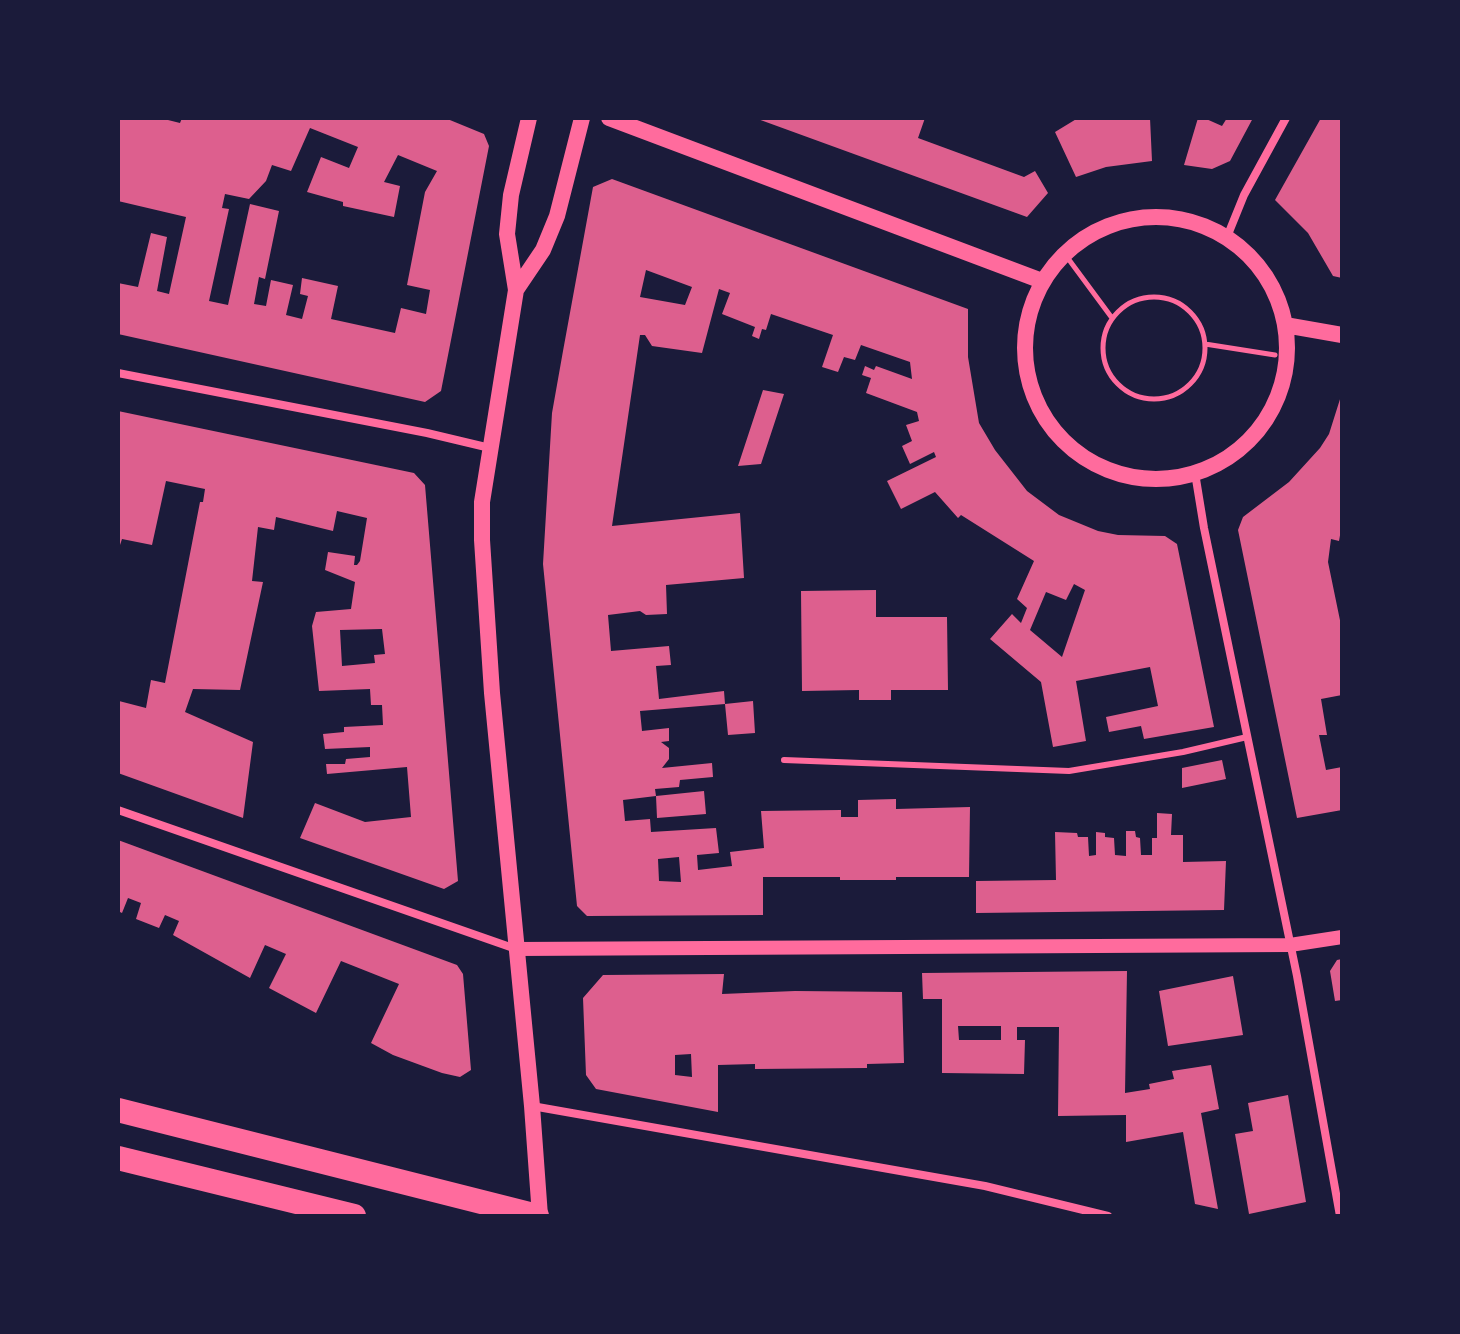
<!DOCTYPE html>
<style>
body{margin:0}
#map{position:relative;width:1460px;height:1334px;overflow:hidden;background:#1b1b3a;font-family:"Fira Sans",sans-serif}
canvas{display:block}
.frame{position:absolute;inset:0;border:120px solid #1b1b3a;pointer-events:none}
</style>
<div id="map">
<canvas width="1460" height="1334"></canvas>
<div class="frame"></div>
</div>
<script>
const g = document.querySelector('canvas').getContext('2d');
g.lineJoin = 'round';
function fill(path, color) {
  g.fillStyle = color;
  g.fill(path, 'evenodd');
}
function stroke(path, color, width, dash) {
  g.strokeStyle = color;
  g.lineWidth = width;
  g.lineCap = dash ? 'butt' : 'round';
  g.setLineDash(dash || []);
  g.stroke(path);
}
const building = new Path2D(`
 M118,118H160L180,123L182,118H445L484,134L489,146L441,391L425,402L118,334V283L138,287L151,233L167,237L157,291L169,294L186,217L118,201ZM310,128L358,147L349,168L321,157L307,192L343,202V206L394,217L400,186L384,182L398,155L437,171L425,192L407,285L430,290L426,314L401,308L395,333L331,319L338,286L302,278L300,294L308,296L302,319L286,315L293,285L271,280L266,306L254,304L259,277L265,279L279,211L250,204L228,305L209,301L229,209L222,208L225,194L249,199L266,181L272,165L291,171Z
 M755,118H925L918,138L1024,177L1035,171L1048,193L1027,217Z
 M1078,118H1150L1152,161L1106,167L1076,177L1055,132Z
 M1198,118H1204L1222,126L1227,118H1253L1230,161L1212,169L1184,165Z
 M1321,118H1342V278L1333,276L1308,233L1275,200Z
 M612,179L968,309V357L979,423L995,450L1027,491L1059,515L1098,531L1118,535L1165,536L1177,544L1214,727L1144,739L1141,726L1109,732L1106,717L1158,706L1150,667L1076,681L1086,741L1053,747L1041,682L990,639L1012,614L1021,623L1027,608L1017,599L1034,561L961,515L958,518L935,492L901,509L887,481L936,457L934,452L910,464L902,446L912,441L906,425L919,421L917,412L866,393L871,378L862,375L865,366L874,370L876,366L912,379L910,362L861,345L855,360L844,357L838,372L822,367L833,335L771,314L766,330L762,329L759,339L752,336L755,327L722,314L730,293L719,289L702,353L652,346L645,335H640L612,526L740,513L744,578L666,585L667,614L646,615L640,611L608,615L611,651L669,646L671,665L656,666L659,699L724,691L725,704L640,711L642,731L669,728V741L661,742L669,748V759L662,768L712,763L713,777L680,780L679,787L655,789L656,796L704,791L706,814L657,818L656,796L623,800L625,821L650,819L651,832L716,828L719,853L697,855L698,870L732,866L730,852L764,848L761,811L841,810V817H858V800L896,799V809L970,807L969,877H896V880H840V877H763V915L587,916L577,906L543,564L552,413L563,351L593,187ZM646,270L692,287L685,305L640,297ZM1074,584L1085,590L1062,657L1030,630L1046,592L1066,600ZM679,857L681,882L659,881L658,859Z
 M763,390L784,394L761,464L738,466Z
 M1341,396L1342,524L1339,541L1331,539L1328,562L1342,630V695L1321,699L1327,735H1319L1326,770L1342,767V810L1297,818L1238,530L1243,517L1289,482L1320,448L1329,434Z
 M118,411L414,473L425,485L458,881L444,889L300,838L315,803L365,822L411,817L407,767L327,774L326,764H345L346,759L370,757V747L325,749L323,734L344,732V727L383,725L382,705H371L370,689L319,691L312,626L316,612L351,609L355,582L325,570L328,552L355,556L354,565H357L360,561L367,518L337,511L333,531L276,517L274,530L258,527L252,581L263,582L240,690L193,689L185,712L253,742L243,818L118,773L119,701L146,708L151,680L165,683L200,502H203L205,489L166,481L152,545L122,539L118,551ZM382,629L385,654L374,655L375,663L342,666L340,630Z
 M876,590V617H947L948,690H891V700H859V690L802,691L801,591Z
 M753,701L755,733L728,735L725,704Z
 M1222,760L1226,779L1182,788V768Z
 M1157,813L1172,814L1171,835H1183V862L1226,861L1224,910L976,913V881L1056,880L1055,832L1077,833L1078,837H1088L1089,856L1096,855V832L1105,833V837L1114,838L1115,855L1126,856V831H1135L1136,837L1140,838L1141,855H1152V838H1157Z
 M118,840L457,965L463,974L471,1070L460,1077L442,1073L393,1055L371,1043L399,984L341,961L316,1013L269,988L286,954L265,945L250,978L173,935L179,921L165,915L159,928L136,919L141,903L128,898L122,913L118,911Z
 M1342,959V1000L1335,1001L1330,971L1337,960Z
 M1127,971L1125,1093L1150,1089L1149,1084L1174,1079L1172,1071L1211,1065L1219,1109L1201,1113L1218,1209L1195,1204L1183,1132L1126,1142V1115L1058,1116L1059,1027H1017V1040H1025L1024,1074L942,1073V999H923L922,973ZM958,1026H1001V1040H959Z
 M724,974L722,994L795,991L902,992L904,1063L867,1064V1068L755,1069V1064L718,1065V1112L596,1089L586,1075L583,998L603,975ZM691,1054L692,1077L675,1075V1055Z
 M1233,976L1243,1035L1168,1046L1159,991Z
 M1288,1095L1306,1202L1249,1214L1235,1134L1253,1131L1248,1103Z`);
const path = new Path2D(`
 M1064,253L1112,318
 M1103 348a51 51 0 1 1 102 0a51 51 0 1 1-102 0Z
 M1205,344L1275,355`);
const service = new Path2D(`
 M784,760L1069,771L1183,752L1247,737`);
const minor = new Path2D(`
 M1227,237L1244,195L1286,118
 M118,373L427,433L490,448
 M1195,473L1204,528L1297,976L1340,1216
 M118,810L516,949
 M532,1106L985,1186L1108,1216`);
const tertiary = new Path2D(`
 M516,949L1290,945L1342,937`);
const secondary = new Path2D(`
 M529,118L511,195L507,234L516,290L482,502V540L492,693L532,1106L540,1216
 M609,118L1042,281
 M1025 348a131 131 0 1 1 262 0a131 131 0 1 1-262 0Z
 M516,290L543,250L557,216L582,118
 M1285,325L1342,335`);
const motorway = new Path2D(`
 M118,1110L537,1216
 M118,1158L354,1216`);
fill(building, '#dd5f8e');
stroke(path, '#ff6b9d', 5);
stroke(service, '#ff6b9d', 6);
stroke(minor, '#ff6b9d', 8);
stroke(tertiary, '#ff6b9d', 14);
stroke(secondary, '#ff6b9d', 16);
stroke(motorway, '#ff6b9d', 24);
</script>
